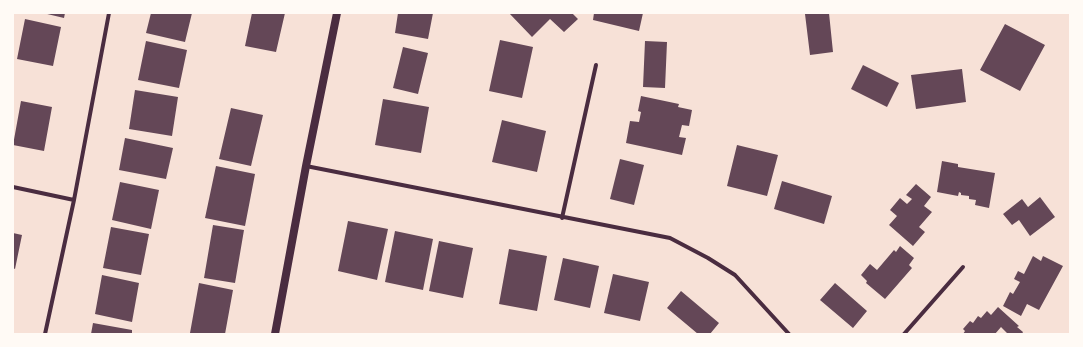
<!DOCTYPE html>
<style>
body{margin:0}
#map{position:relative;width:1083px;height:347px;overflow:hidden;background:#f7e1d7;font-family:Helvetica,sans-serif}
canvas{display:block}
.frame{position:absolute;inset:0;border:14px solid #fffaf5;pointer-events:none}
</style>
<div id="map">
<canvas width="1083" height="347"></canvas>
<div class="frame"></div>
</div>
<script>
const g = document.querySelector('canvas').getContext('2d');
g.lineJoin = 'round';
function fill(path, color) {
  g.fillStyle = color;
  g.fill(path, 'evenodd');
}
function stroke(path, color, width, dash) {
  g.strokeStyle = color;
  g.lineWidth = width;
  g.lineCap = dash ? 'butt' : 'round';
  g.setLineDash(dash || []);
  g.stroke(path);
}
const building = new Path2D(`
 M43,13H65L64,18Z
 M151,13H192L185,42L146,33Z
 M252,13H285L276,52L245,46Z
 M398,13H433L428,39L395,33Z
 M509,13H572L578,19L564,32L550,19L532,37Z
 M594,13H643L639,31L593,20Z
 M817,13H829L833,52L810,55L805,14Z
 M25,19L61,27L53,66L17,59Z
 M1005,24L1045,45L1020,91L980,70Z
 M500,40L533,47L522,98L489,91Z
 M146,41L187,50L179,88L138,80Z
 M645,41L667,42L665,88L643,87Z
 M403,47L428,53L418,94L393,88Z
 M863,65L899,83L887,107L851,89Z
 M962,69L966,102L916,109L911,75Z
 M135,90L178,97L172,136L129,129Z
 M641,96L679,104L678,107L692,110L689,126L682,125L679,137L686,138L682,155L626,143L630,121L639,122L641,112L638,111Z
 M383,99L429,107L421,153L375,145Z
 M21,101L52,107L44,151L13,145Z
 M231,108L263,115L251,166L219,159Z
 M502,120L546,131L537,172L492,162Z
 M125,138L173,148L166,179L119,170Z
 M737,145L778,155L767,196L727,186Z
 M620,159L644,165L634,205L610,199Z
 M942,161L958,164V167L995,173L989,208L975,205L976,200L969,199V196L961,195V193L959,192L958,196L937,192Z
 M216,166L255,174L245,226L205,218Z
 M782,181L832,196L824,224L774,209Z
 M120,182L159,190L151,229L112,220Z
 M916,184L931,197L924,206L932,212L919,227L925,232L913,246L889,225L897,216L890,210L900,198L907,204L912,199L906,195Z
 M1040,197L1055,217L1030,236L1019,220L1012,225L1003,214L1022,199L1028,207Z
 M348,221L388,229L377,280L338,271Z
 M213,225L244,230L235,283L204,278Z
 M111,227L149,234L141,275L103,268Z
 M395,231L433,239L423,290L385,282Z
 M13,233L22,235L15,269L13,268Z
 M439,241L473,248L463,298L429,291Z
 M900,246L914,258L909,265L912,268L885,299L866,283L867,281L861,275L870,264L877,270L894,250L896,252Z
 M509,249L547,256L537,311L499,304Z
 M1033,256L1041,261L1043,256L1063,266L1039,310L1027,304L1021,316L1003,306L1010,292L1013,294L1020,282L1014,279L1018,271L1024,274Z
 M563,258L599,266L590,308L554,300Z
 M613,274L649,282L640,321L604,313Z
 M102,275L139,283L132,322L95,314Z
 M199,283L233,290L225,334H197L190,333Z
 M835,283L867,311L853,328L820,300Z
 M681,291L719,323L710,334H698L667,308Z
 M998,307L1019,326L1017,327L1023,332L1022,334H1008L1001,327L995,334H963L965,331L963,329L970,321L973,323L978,316L981,318L987,311L991,315Z
 M93,323L132,330V334H91Z`);
const minor = new Path2D(`
 M306,166L670,238L708,258L735,275L789,334
 M13,187L74,200
 M562,218L596,65
 M45,334L74,200L109,13
 M904,334L963,267`);
const secondary = new Path2D(`
 M275,334L306,166L337,13`);
fill(building, '#644757');
stroke(minor, '#4a2c40', 4);
stroke(secondary, '#4a2c40', 8);
</script>
